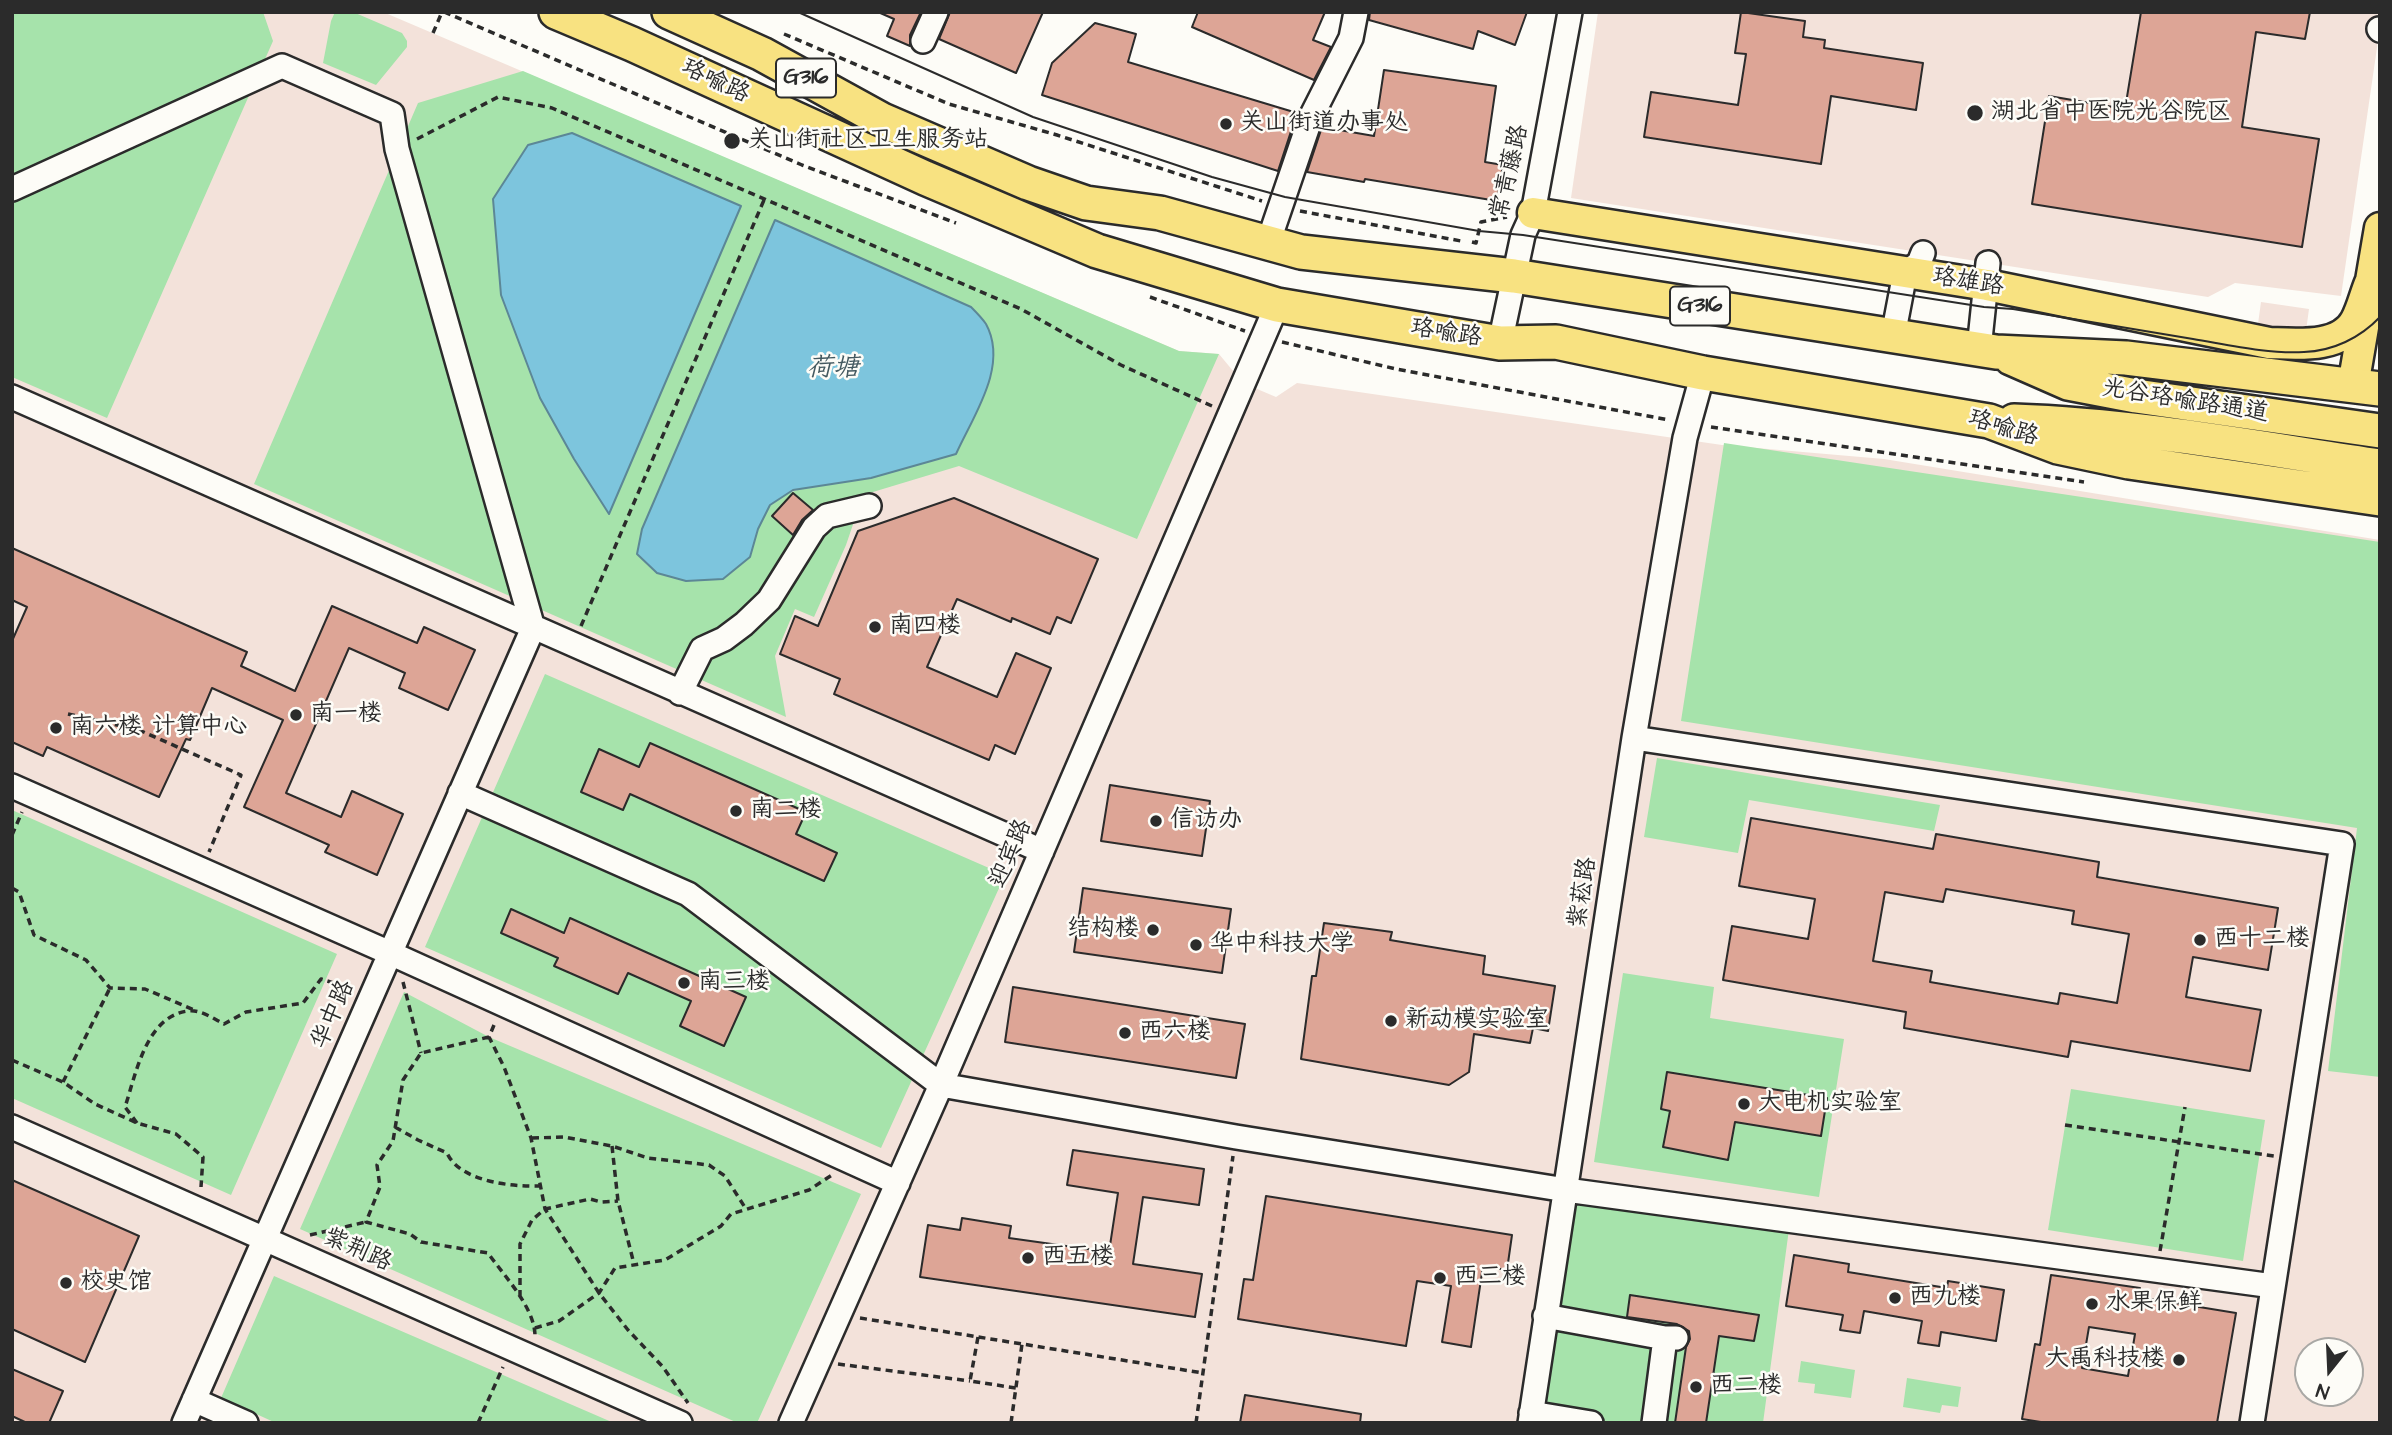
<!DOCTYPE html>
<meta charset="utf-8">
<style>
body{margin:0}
#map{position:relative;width:2392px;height:1435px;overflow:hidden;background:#fdfcf7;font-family:"Architects Daughter",sans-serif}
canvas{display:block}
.frame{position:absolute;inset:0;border:14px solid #2b2b2b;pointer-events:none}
.north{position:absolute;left:2294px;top:1337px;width:70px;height:70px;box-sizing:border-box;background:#fdfcf7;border:2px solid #a9a8a5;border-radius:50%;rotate:198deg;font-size:19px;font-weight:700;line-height:28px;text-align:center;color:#2b2b2b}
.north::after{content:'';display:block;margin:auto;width:24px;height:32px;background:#2b2b2b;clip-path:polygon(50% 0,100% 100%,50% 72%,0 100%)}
</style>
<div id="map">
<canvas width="2392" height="1435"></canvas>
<div class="frame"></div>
<div class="north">N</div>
</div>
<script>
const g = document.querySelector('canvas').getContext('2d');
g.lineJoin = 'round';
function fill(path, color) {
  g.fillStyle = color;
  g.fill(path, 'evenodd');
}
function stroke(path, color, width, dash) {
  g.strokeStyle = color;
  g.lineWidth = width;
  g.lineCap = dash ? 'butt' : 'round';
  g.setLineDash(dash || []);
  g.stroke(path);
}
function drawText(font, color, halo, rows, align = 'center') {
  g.font = font + ' "Architects Daughter","LXGW WenKai TC",sans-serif';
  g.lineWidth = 5;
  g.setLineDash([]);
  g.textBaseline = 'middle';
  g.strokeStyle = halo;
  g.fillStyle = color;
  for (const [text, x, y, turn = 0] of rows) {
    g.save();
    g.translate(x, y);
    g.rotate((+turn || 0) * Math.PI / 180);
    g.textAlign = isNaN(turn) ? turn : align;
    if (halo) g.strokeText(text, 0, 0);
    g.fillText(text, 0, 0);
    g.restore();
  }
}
const built = new Path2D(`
 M12,12H383L1179,351L1219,354L1243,383L1276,397L1297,383L1722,445L1884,459L2380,540V1423H12ZM2308,1351H2350V1393H2308Z
 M1598,12H2380V27L2341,296L2235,283L2208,297L1571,198Z
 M2261,302L2309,309L2306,331L2258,324Z`);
const green = new Path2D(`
 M12,12H263L273,41L107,418L12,377Z
 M335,12H353L402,33L407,41V47L376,85L323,63L331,21Z
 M523,71L1179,351L1219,354L1137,539L959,466L863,495L846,545L814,617L795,609L775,656L786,717L254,484L418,103ZM775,220L871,478C844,483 787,483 769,507C758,521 754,541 749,557L686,581L657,573L637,554L642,529Z
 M1724,443L2380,542V1077L2328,1071L2357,828L1681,721Z
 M545,674L1005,875L881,1148L425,947Z
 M1657,758L1940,805L1934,831L1749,800L1738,853L1644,837Z
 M12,810L337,954L231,1195L12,1098Z
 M1623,973L1714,987L1710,1018L1844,1039L1819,1197L1594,1162Z
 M404,992L489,1037L861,1194L757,1423H738L300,1229Z
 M2071,1089L2265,1120L2243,1261L2048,1230Z
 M1572,1198L1789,1229L1763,1423H1541Z
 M274,1276L614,1423H276L221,1398Z
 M1801,1361L1855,1370L1851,1398L1814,1393L1815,1384L1798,1382Z
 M1907,1378L1961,1387L1958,1407L1942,1405L1940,1413L1903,1407Z`);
const water = new Path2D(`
 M572,133L741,206L609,514L574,459L540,398L501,295L493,199L528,145Z
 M775,220L971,307C976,312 982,318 986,324C1009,366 973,416 956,454L871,478L793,490L770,505L758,529L750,557L723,579L686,581L657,573L637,554L642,529Z`);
const building = new Path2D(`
 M878,12H921L910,35V46L887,36L894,19Z
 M950,12H1043L1016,73L939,39Z
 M1198,12H1325L1313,40L1331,47L1314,80L1192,27Z
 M1370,12H1527L1515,45L1478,31L1473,49L1369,20Z
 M1741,12L1805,21L1803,37L1825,40L1824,48L1923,63L1916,110L1831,96L1821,164L1644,137L1651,92L1738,105L1746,54L1735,53Z
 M2141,12H2310L2305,39L2256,32L2242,127L2319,139L2302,247L2032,204L2049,96L2125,109Z
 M1095,23L1136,34L1128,62L1297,113L1278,171L1042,95L1052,63Z
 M1384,70L1496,86L1485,162L1503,165L1497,201L1365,179L1364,182L1307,172L1322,127L1374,136Z
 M793,493L813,510L802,520L793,535L772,516Z
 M954,498L1098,559L1071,623L1057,617L1050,634L1012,618L1011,622L957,599L927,667L997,697L1016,653L1051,668L1015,754L995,745L989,760L834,694L840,679L780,654L795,616L818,626L858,531Z
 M12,548L247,652L241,666L295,691L332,606L417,643L424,627L475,650L448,710L399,688L405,673L349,648L286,793L341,817L352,791L403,814L377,875L325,852L329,845L244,807L283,720L212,688L190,740L186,739L159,797L47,747L43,756L12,742V641L27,607L12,600Z
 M650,743L806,812L796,834L837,853L824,881L630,794L623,810L581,792L599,749L639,767Z
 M1110,785L1210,801L1202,856L1101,841Z
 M1751,818L1933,849L1936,834L2099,862L2097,877L2278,908L2268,970L2193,957L2186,997L2261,1010L2250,1071L2071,1041L2068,1057L1904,1028L1906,1012L1723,980L1732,926L1808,939L1815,899L1739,886ZM1946,889L2074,911L2072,924L2129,934L2117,1003L2060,993L2058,1004L1930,982L1932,971L1873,961L1885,892L1943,902Z
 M1083,888L1231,909L1222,973L1074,952Z
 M511,909L564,933L570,918L746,997L724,1046L680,1026L691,1001L628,973L618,994L554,966L558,958L501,933Z
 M1324,923L1392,932L1390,940L1485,956L1483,974L1555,986L1548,1031L1533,1028L1530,1043L1474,1034L1469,1072L1449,1085L1301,1059L1312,976H1316Z
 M1013,987L1245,1024L1236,1078L1005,1042Z
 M1667,1072L1827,1098L1821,1136L1735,1122L1728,1160L1663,1147L1670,1111L1661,1109Z
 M1073,1150L1204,1169L1199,1205L1143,1197L1133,1264L1202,1274L1195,1317L920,1277L928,1225L960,1230L962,1218L1011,1226L1009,1238L1109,1252L1118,1193L1067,1185Z
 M12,1180L139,1236L85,1362L12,1329Z
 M1266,1196L1512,1235L1507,1270L1483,1266L1471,1347L1442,1342L1451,1286L1417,1281L1406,1346L1238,1319L1244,1279L1253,1280Z
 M1794,1255L1849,1264L1848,1272L1947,1288L1948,1281L2004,1290L1996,1341L1941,1332L1939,1346L1918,1343L1922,1321L1864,1311L1860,1333L1840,1330L1843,1315L1786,1306Z
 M2051,1275L2140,1288L2138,1297L2236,1313L2217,1423H2047L2022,1419L2035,1344L2040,1345ZM2089,1327L2135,1334L2128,1376L2082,1368Z
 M1630,1295L1759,1315L1754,1341L1719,1336L1706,1423H1675L1686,1347L1690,1339L1689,1331L1677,1324L1627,1317Z
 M12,1369L63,1391L49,1423H27L12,1416Z
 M1245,1395L1361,1414L1360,1423H1240Z`);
const path = new Path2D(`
 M444,12L802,165L956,223
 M433,33L442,12
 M784,34L949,104L1057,135L1262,201
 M417,139L498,97L552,108L1021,309L1121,365L1212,406
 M1300,211L1461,241
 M1472,242L1476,243L1481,222L1507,217
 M1150,297L1245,331
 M1282,342L1396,369L1669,420
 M1711,427L2084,482
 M581,626L764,200
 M68,714L139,730L241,775L209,852
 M12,835L22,812
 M12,888L19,892L34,935L86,960L110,988L145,989L194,1010
 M403,982L421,1053
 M494,1025L489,1037L504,1067L531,1138L545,1209L599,1293L628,1330L663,1367L688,1403
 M489,1037L421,1053L403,1080L393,1141L377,1165L380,1187L366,1222L410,1234L421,1242L488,1253C505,1277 535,1308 535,1336
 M12,1060L63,1082L95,1104L137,1123L176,1134L203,1157L201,1187
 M63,1082L110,988
 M137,1123L125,1107C136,1074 146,1016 188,1011C200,1009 214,1019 224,1024L246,1012L303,1003L321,979L353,989
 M2065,1125L2274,1156
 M395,1127L418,1140L447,1153C460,1182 513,1187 541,1186
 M532,1138L564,1137L612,1146L648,1158L709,1165L725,1176L746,1209
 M612,1146L618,1201L634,1264
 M310,1235L366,1222
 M2160,1251L2185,1107
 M520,1297V1244L532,1220L545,1209L590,1199L601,1202L618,1201
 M860,1318L1203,1373
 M535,1328L559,1321L599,1293L615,1268L665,1260L721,1226L731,1214L809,1190L832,1175
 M978,1337L970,1381L1016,1388
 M838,1364L970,1381
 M478,1423L503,1367
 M1011,1423L1022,1344
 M1196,1423L1233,1156`);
const minor = new Path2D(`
 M2379,29L2380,30
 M923,41L936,12
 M12,189L282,66L392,114L397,149L533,628
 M1268,243L1311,117L1351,38L1356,12
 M1893,336L1905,273L1919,263L1923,253
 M1500,343L1523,235L1533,213L1570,12
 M1979,349L1988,263
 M12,397L1042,851
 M680,693L702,649L724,639L744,624L769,600L814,528L827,516L869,506
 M1634,738L2342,844L2252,1423
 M12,786L390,953L898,1183
 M460,793L688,894L941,1085L1236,1137L1566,1190L2273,1286
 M12,1127L680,1423
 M1545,1316L1665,1338H1676
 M194,1400L246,1423
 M1531,1413L1591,1423
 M184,1423L533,628
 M791,1423L941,1085L1277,305
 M1530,1423L1634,738L1685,438L1703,373
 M1654,1423L1665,1338`);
const major = new Path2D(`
 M1533,213L1987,285L2269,343C2297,344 2341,349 2356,320C2362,309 2365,295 2370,283
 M2353,386L2380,228`);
const highway = new Path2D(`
 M556,12L632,44L925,178L1097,251L1277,305L1500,343L1556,342L1703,373L1989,421L2058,447L2129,462L2380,499
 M669,12L762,54L882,120L1028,183L1086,203L1160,213L1301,252L1514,276L1996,352L2126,358L2380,389
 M2011,358L2068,383L2136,396L2380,431
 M2014,421C2137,425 2258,448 2380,466`);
const tram = new Path2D(`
 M798,12L1033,117L1212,177L1285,197L1479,231L1523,235L1984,307L2013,309C2073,319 2133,329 2193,339C2229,345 2267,354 2304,352C2333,351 2360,338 2380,317`);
const markers = [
 [1975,113,9,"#2b2b2b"],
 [1226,124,7,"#2b2b2b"],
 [732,141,9,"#2b2b2b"],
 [875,627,7,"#2b2b2b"],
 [296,715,7,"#2b2b2b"],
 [56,728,7,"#2b2b2b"],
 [736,811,7,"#2b2b2b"],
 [1156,821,7,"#2b2b2b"],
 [1153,930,7,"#2b2b2b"],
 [2200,940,7,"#2b2b2b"],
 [1196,945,7,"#2b2b2b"],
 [684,983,7,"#2b2b2b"],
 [1391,1021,7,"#2b2b2b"],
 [1125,1033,7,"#2b2b2b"],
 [1744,1104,7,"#2b2b2b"],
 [1028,1258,7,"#2b2b2b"],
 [1440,1278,7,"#2b2b2b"],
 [66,1283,7,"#2b2b2b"],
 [1895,1298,7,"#2b2b2b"],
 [2092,1304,7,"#2b2b2b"],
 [2179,1360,7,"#2b2b2b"],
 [1696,1387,7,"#2b2b2b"]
];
const shields = [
 [806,78,60],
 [1700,306,60]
];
const shieldNames = [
 ["G316",806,78],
 ["G316",1700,306]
];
const streetNames = [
 ["珞喻路",715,82,25],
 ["常青藤路",1511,172,-77],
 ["珞雄路",1968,283,9],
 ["珞喻路",1446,334,9],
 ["光谷珞喻路通道",2185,402,9],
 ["珞喻路",2003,429,17],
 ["迎宾路",1012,854,-67],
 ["紫菘路",1584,893,-81],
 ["华中路",334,1015,-66],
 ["紫荆路",357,1251,24]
];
const poiNames = [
 ["湖北省中医院光谷院区",1991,113],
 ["关山街道办事处",1240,124],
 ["关山街社区卫生服务站",748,141],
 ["南四楼",889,627],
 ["南一楼",310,715],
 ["南六楼 计算中心",70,728],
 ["南二楼",750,811],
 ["信访办",1170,821],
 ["结构楼",1139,930,"right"],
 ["西十二楼",2214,940],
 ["华中科技大学",1210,945],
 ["南三楼",698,983],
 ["新动模实验室",1405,1021],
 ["西六楼",1139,1033],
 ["大电机实验室",1758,1104],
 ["西五楼",1042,1258],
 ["西三楼",1454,1278],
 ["校史馆",80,1283],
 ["西九楼",1909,1298],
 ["水果保鲜",2106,1304],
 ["大禹科技楼",2165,1360,"right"],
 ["西二楼",1710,1387]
];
const waterNames = [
 ["荷塘",833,370]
];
fill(built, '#f3e2da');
fill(green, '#a6e3ab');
fill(water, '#7dc5dd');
stroke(water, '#5c8796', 2);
fill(building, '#dda596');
stroke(building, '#2b2b2b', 2);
stroke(minor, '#2b2b2b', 28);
stroke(major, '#2b2b2b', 35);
stroke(highway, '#2b2b2b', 38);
stroke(path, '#2b2b2b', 3.5, [7, 5]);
stroke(minor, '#fdfcf7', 23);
stroke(major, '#f8e281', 30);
stroke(highway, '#f8e281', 33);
stroke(tram, '#2b2b2b', 2);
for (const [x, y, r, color] of markers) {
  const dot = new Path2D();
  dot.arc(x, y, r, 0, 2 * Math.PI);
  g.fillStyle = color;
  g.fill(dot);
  stroke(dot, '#fdfcf7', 2.5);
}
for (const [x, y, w] of shields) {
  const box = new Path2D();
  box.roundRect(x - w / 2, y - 19.5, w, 39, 5);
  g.fillStyle = '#fdfcf7';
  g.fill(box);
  stroke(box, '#2b2b2b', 2);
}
drawText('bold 23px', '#2b2b2b', null, shieldNames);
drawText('24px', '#2b2b2b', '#fdfcf7', streetNames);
drawText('24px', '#2b2b2b', '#fdfcf7', poiNames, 'left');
drawText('italic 26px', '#445960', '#fdfcf7', waterNames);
</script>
